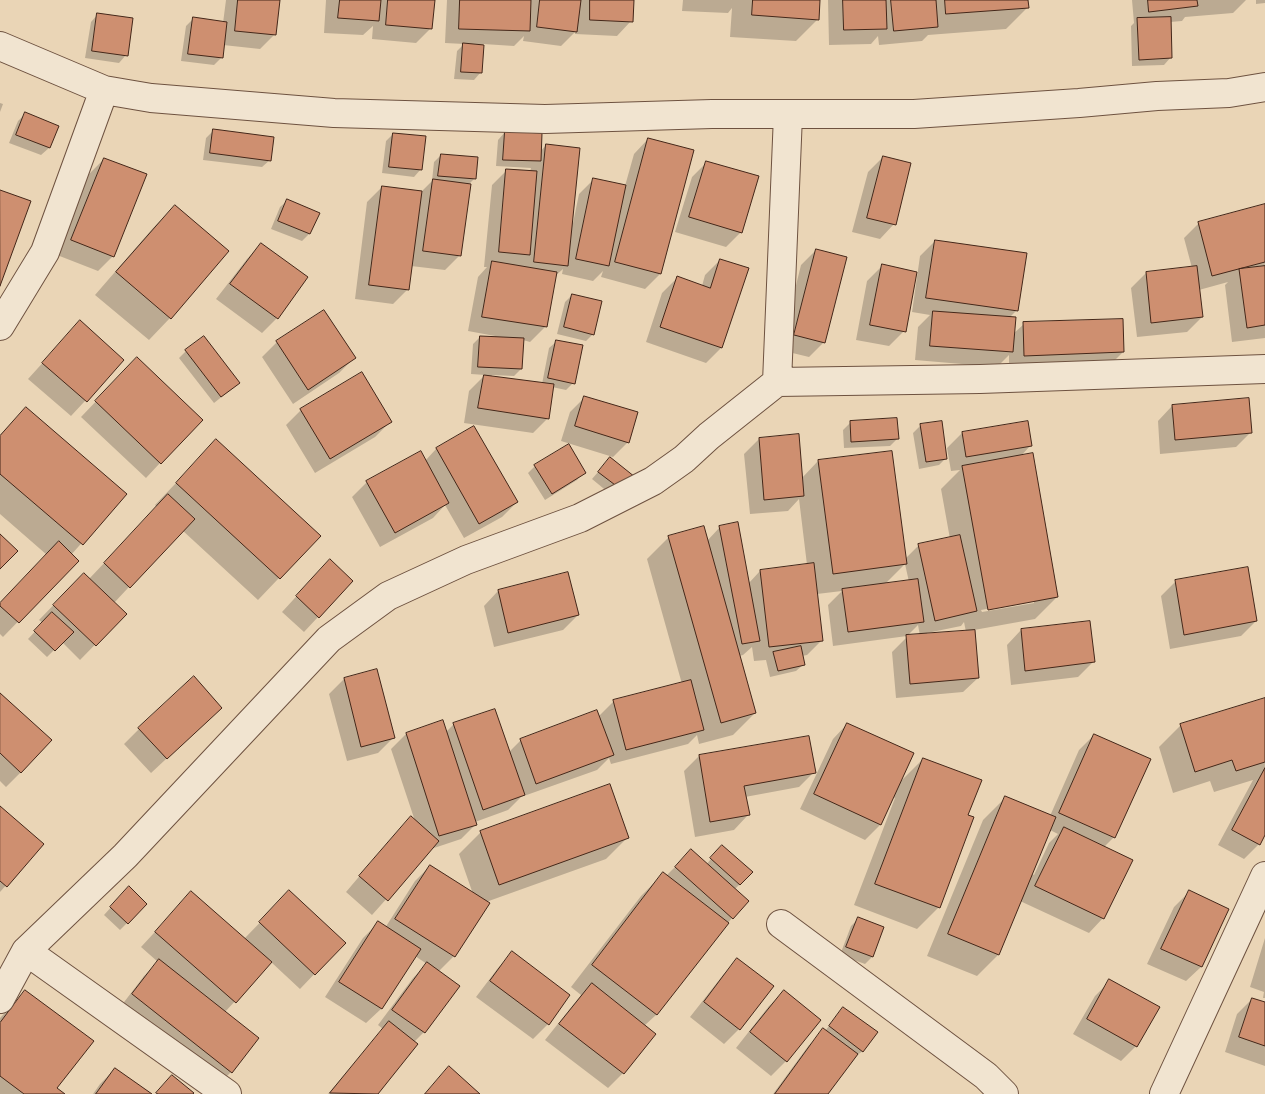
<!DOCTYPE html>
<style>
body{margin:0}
canvas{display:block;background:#ead5b6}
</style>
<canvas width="1265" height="1094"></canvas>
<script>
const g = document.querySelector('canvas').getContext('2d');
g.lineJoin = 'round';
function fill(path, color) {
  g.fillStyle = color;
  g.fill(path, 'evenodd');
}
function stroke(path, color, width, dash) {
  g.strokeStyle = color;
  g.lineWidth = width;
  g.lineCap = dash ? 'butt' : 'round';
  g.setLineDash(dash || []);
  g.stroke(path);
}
const shadow = new Path2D(`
 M226,0H279L275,34L260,49L223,45L221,58L214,65L181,61L186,26L193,19L223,23Z
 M326,0H434L431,28L416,43L372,39L373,26L363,35L324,33Z
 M447,0H633L631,21L617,36L575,34V32L561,46L523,41L524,36L514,46L483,44L481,72L474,80L454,79L457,51L464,44L445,43Z
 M683,0H819L818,19L796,41L730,37L732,8L728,13L682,11Z
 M828,0H1027L1028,7L1006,29L928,35L922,41L879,45L878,36L871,44L829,45Z
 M1132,0H1246L1233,13L1185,17L1182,21L1170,22L1171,57L1164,65L1132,66L1131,26L1134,23Z
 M1256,0H1265V3L1256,4Z
 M98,14L126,55L119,63L85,58L91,22Z
 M0,103L3,104L0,112Z
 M25,114L58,127L49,148L41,155L9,143L18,121Z
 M213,131L270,160L262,167L203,160L206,138Z
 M505,132L540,152L546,145L571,222L573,223L579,194L594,179L625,186L634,154L648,139L660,274L645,289L601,277L603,271L593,281L562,274L563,269L554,277L545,327L530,342L523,340L521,369L514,376L492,375L491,377L542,384L549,348L557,341L573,383L566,390L552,387L548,418L533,433L464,423L469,391L485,375L471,374L473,344L480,337H495V336L468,331L478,277L487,267H484L492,185L507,170L530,172L531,168L496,166L498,140Z
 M393,134L421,169L414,177L382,173L386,141Z
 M441,155L474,179L468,185L460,255L445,270L411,266L408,289L393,304L355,299L367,202L382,187L421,192L432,181L434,162Z
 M883,157L894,224L880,239L852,232L868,172Z
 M104,159L113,256L98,271L57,255L89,174Z
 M707,162L741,232L726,247L675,232L692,177Z
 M288,200L309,234L302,241L271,229L280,207Z
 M1265,205V338L1232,342L1225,285L1228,282L1199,290L1202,317L1187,332L1137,337L1131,288L1146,273L1192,268L1184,238L1199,223Z
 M175,206L228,251L170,318L149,340L95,295L153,228Z
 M935,241L1017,310L1009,318L1013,334L1024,324L1123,352L1108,367L1009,370V355L997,367L915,360L918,327L930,315L912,312L920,256Z
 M261,244L307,278L277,318L262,333L216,299L247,259Z
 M816,250L824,342L809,357L780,350L801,265Z
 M720,260L747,269L721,348L706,363L646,342L662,293L677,278L702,286L705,275Z
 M882,266L904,331L889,346L856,340L867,281Z
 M572,295L593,334L586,341L557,334L565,302Z
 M66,337L123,360L71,416L28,379Z
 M277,342L354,358L339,373L293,404L262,357Z
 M186,351L239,383L214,403L179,358Z
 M122,374L160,463L146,478L81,417Z
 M361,374L390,422L375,437L315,473L286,425L301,410Z
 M585,397L628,442L613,457L561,441L570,412Z
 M1172,406L1251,432L1236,447L1160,454L1158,421Z
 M26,408L125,494L71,555L77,561L3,637L0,634V604L47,555L0,514V435Z
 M941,422L946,458L939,465L919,469L913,433L920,426Z
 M850,423L897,439L890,446L844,448L843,430Z
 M474,427L517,502L502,517L464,538L445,505L433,518L380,547L352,497L367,482L425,461L436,449Z
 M962,433L1030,446L1020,457L1057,597L1035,619L974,630L978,678L963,692L896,698L892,652L907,637L920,636L918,625L907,636L833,646L828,605L842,591L817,594L822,640L807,655L802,656L804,664L796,671L770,677L766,660L754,661L752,647L743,655L739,656L755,713L733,735L699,744L697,735L688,744L611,764L609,758L597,770L521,797L508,810L475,822L476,824L461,839L431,849L372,915L346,892L396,833L411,818L415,821L391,749L406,734L446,732L454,724L509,752L521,740L598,717L614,701L682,684L647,559L669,537L707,541L720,527L748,584L760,571L807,565L799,499L788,511L750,514L744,454L759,439L801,479L818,461L905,559L919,545L950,539L941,489L960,470L951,471L947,448ZM905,564L909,582L884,585ZM1034,600V603L982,612L981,610ZM964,622L966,632L927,635V633L961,626Z
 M610,458L633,477L615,498L592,479Z
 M195,463L319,536L258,600L182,530L114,603L125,614L80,660L62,642L47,657L28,639L43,623L39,620L69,589L89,579L157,507L155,505Z
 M535,466L584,472L577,480L545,500L528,473Z
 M315,576L318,617L304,632L282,612Z
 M1176,581L1256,621L1241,636L1170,649L1161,596Z
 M498,591L578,615L563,630L494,647L484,606Z
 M1021,630L1093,662L1078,677L1011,685L1007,645Z
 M344,679L393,738L378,753L347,761L329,694Z
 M0,695L21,772L6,787L0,781Z
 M1265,699V832L1259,844L1244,859L1218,845L1253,780L1214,792L1210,781L1173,793L1159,747L1180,726Z
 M206,722L151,773L124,744L139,729Z
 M847,724L900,782L923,759L966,815L939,907L917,929L854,905L895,798L893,797L880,825L865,840L800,809L833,739Z
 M1094,735L1114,837L1104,847L1103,918L1089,933L1020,901L998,955L977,976L927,956L983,820L1005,798L1050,816L1079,750ZM1050,830L1058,834L1049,843L1034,875L1032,874Z
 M808,738L814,772L799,787L745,797L748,815L734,830L695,837L684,771L699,756Z
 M0,807L43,844L0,892Z
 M481,832L628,837L606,859L486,902L454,956L438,972L424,1032L414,1042L416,1044L377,1094H328L383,1029L378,1025L413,978L427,964L415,956L381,1009L366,1023L325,997L363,938L378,923L385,928L415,881L430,866L473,894L459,854Z
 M691,851L706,865L715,854L752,872L734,890L732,918L656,1015L644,1026L655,1034L623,1073L608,1088L545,1040L581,995L571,987L641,896L663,874L666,876Z
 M1189,892L1228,909L1201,967L1186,981L1147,964L1174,907Z
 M122,895L146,904L120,930L104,915Z
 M275,907L344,943L300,989L271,962L225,1012L231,1072L216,1087L118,1010L144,976L158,962L141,947L177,908L244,939Z
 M858,919L882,928L872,957L865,964L840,955L851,926Z
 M1265,938V998H1263L1264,992L1250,987Z
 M513,953L548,1024L533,1039L476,997L498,968Z
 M737,960L739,1029L724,1044L690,1017L723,975Z
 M1110,981L1136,1046L1121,1061L1073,1034L1095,996Z
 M25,992L56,1089L63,1094H0V1018Z
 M784,992L786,1061L771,1076L736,1048L769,1006Z
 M1252,999L1265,1004V1066L1225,1052L1237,1014Z
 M843,1008L863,1051L854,1057L827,1094H773L809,1045L825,1031Z
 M115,1069L150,1094H93L100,1084Z`);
const building = new Path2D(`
 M238,0H280L276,35L235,31Z
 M340,0H381L379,21L338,18Z
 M388,0H435L432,29L386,25Z
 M460,0H531L530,31L459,29Z
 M540,0H581L577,32L537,27Z
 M590,0H634L633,22L590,20Z
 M753,0H820L819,20L752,15Z
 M843,0H886L887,29L844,30Z
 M891,0H936L938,27L894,31Z
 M945,0H1028L1029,8L946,14Z
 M1148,0H1197L1198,6L1149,12Z
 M97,13L133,18L128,56L92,51Z
 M193,17L227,22L223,58L188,54Z
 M1171,17L1172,58L1139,60L1137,18Z
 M463,43L484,45L482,73L461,72Z
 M25,112L59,126L50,148L16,135Z
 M213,129L274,137L271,161L210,153Z
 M505,131L542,133L541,161L503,160Z
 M393,133L426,136L422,170L389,167Z
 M648,138L694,150L661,274L615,262Z
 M546,144L580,148L568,266L534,262Z
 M441,154L478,157L476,179L438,176Z
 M883,156L911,163L896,225L867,218Z
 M104,158L147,174L114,257L71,240Z
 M706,161L759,176L742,233L689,217Z
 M506,169L537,171L530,255L499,252Z
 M593,178L626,185L609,266L576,259Z
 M433,179L471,184L461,256L423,251Z
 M382,186L422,191L409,290L369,285Z
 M0,190L31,201L0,286Z
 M287,199L320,213L310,234L278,221Z
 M1265,204V262L1212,276L1198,222Z
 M175,205L229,251L171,319L116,272Z
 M935,240L1027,253L1018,311L926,298Z
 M261,243L308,277L278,319L230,284Z
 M816,249L847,257L825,343L794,335Z
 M720,259L749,268L722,348L660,327L677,276L710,288Z
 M492,261L557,272L547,327L482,317Z
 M882,264L917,272L906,332L870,325Z
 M1197,266L1203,317L1151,323L1146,272Z
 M1265,266V325L1247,328L1239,269Z
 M572,294L602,301L594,335L564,327Z
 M324,310L356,358L308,390L276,341Z
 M933,311L1016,317L1013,352L930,346Z
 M1123,319L1124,352L1024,356L1023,322Z
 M80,320L124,360L87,402L42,363Z
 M204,336L240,383L221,397L185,350Z
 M480,336L524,338L522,369L478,367Z
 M556,340L583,345L575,384L548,378Z
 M137,357L203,420L161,464L95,401Z
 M362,372L392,422L330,459L300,409Z
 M484,375L554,384L549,419L478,408Z
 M584,396L638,412L629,443L575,426Z
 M1249,398L1252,433L1175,440L1172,405Z
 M26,407L127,494L83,545L0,474V436Z
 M897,418L899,439L851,442L850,421Z
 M942,421L947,459L926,462L920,424Z
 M1028,421L1032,446L966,457L962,432Z
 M474,426L518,502L479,524L436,448Z
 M799,434L804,496L764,500L759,438Z
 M216,439L321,536L280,579L176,483Z
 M569,444L586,473L552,494L534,465Z
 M421,451L449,503L395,533L366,481Z
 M892,451L907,564L833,574L818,460Z
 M1033,453L1058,597L988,610L962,466Z
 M610,457L635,477L623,491L598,472Z
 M168,494L195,519L130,588L104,563Z
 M738,522L760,641L742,644L719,526Z
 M704,526L756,713L721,723L668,536Z
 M0,534L18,551L0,569Z
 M960,535L977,611L935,621L918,544Z
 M59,541L79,561L19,623L0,606V603Z
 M330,559L353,581L319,618L296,596Z
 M814,563L823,641L769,647L760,570Z
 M1248,567L1257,621L1184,635L1175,580Z
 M568,572L579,615L508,633L498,590Z
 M84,573L127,614L96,646L53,605Z
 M918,579L924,622L848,632L842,589Z
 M52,612L74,632L55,651L34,631Z
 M1090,621L1095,662L1025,671L1021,629Z
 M975,630L979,678L910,684L906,635Z
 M801,646L805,665L778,671L773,652Z
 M377,669L395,738L361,747L344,678Z
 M194,676L222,708L167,759L138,728Z
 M691,680L704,730L626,750L613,700Z
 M0,693L52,740L21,773L0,753Z
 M1265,698V762L1236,771L1232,760L1195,772L1180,724Z
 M495,709L525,795L483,810L453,723Z
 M597,710L614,755L536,784L520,739Z
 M443,720L477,825L439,836L406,733Z
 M847,723L914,753L881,825L814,794Z
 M1094,734L1151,759L1115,838L1059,813Z
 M809,736L816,773L744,786L750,815L710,822L699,755Z
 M923,758L982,780L968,815L974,817L940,908L875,884Z
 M1265,768V835L1260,845L1232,830Z
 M610,784L629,838L499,885L480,831Z
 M1005,796L1056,817L999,955L948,934Z
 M0,806L44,844L7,887L0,881Z
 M411,816L439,841L388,901L359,876Z
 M1064,827L1133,860L1104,919L1035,886Z
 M722,845L753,872L740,885L710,858Z
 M691,849L749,901L733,919L675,867Z
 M430,865L490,903L455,957L395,919Z
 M663,872L729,923L657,1015L592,965Z
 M129,886L147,904L128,924L110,907Z
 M289,890L346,943L315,975L259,922Z
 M1189,890L1229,909L1202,967L1161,949Z
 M191,891L272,962L236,1003L155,932Z
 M858,917L884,927L873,957L846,947Z
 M378,921L421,949L382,1009L339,982Z
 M512,951L570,995L549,1025L490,981Z
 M737,958L774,986L740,1030L704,1002Z
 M159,959L259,1038L232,1073L132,994Z
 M427,962L460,986L425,1033L392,1010Z
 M1109,979L1160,1007L1137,1047L1087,1019Z
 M592,983L656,1034L624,1074L559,1024Z
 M25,990L94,1041L57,1088L65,1094H24L0,1076V1023Z
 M784,990L821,1020L787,1062L750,1032Z
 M1252,998L1265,1002V1046L1239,1037Z
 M843,1007L878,1032L863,1052L829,1026Z
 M389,1021L418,1044L378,1094L330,1093Z
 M823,1028L858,1054L828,1094H775Z
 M449,1066L480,1094H425Z
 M115,1068L152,1094H96Z
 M172,1075L194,1093L193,1094H158L156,1093Z`);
const street = new Path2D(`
 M0,46L104,90L151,98L334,113L545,119L712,114H914L1079,103L1157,96L1229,93L1265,87
 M0,326L45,252L104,90
 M777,382L980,379L1265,369
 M781,924L986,1076L1004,1094
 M26,951L227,1094
 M0,999L26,951L125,856L329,639L388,596L466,560L580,518L653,481L684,459L709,436L777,382L788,115
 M1164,1094L1265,876`);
fill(shadow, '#0003');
fill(building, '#ce8f70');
stroke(building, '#442719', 1);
stroke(street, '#6e5240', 30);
stroke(street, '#f1e4d0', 28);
</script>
